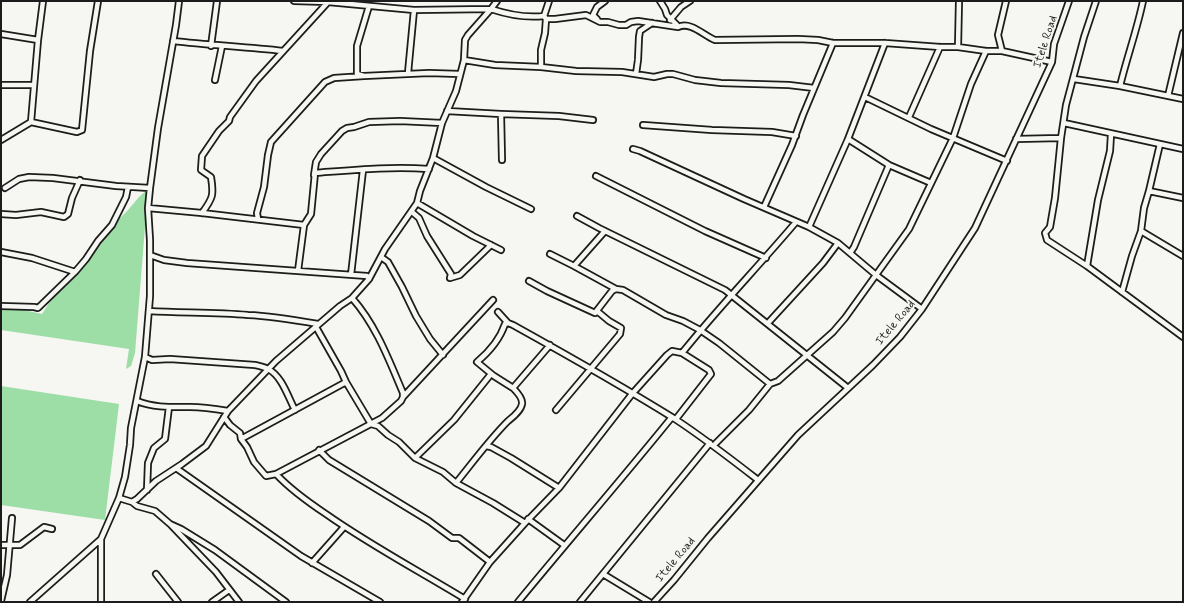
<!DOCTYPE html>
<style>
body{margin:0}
#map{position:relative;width:1184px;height:603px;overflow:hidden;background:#f6f6f2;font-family:Mynerve,sans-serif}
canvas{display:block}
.frame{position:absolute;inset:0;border:2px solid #1c1c1c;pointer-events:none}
</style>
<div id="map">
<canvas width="1184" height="603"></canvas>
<div class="frame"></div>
</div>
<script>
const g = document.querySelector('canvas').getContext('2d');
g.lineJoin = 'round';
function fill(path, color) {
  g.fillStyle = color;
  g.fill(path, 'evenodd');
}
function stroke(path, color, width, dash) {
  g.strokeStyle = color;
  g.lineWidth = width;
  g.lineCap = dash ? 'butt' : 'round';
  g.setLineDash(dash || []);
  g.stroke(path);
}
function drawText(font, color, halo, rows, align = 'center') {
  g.font = font + ' Mynerve,sans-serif';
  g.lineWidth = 4;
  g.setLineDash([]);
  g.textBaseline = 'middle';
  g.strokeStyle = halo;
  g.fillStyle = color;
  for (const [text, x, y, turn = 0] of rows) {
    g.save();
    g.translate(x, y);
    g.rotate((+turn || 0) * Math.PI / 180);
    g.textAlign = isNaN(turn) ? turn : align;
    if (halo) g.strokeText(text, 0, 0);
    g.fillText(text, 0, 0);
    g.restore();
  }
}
const green = new Path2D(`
 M148,189L135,353L131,366L126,369L129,349L1,330V305L42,314L54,295L91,256L107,231L128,210L139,197Z
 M1,386L119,404L105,520L1,505Z`);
const street = new Path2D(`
 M294,1L328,2L414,10L491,9C509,15 526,18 544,16L546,19H555L586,15L600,22H608L619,25H626L631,22L638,21L678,27C691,21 704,36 715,40L798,39L818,40L833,43H885L940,47H958L986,51H1002L1052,62
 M660,1L665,9L667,15L677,25
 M1096,1L1084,37L1066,105L1061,138L1055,198L1050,227L1045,233L1047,240L1087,266L1183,337
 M369,6L357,46V74L364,76L429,73L460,74
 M544,16L549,1
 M597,19L593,15L597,7L605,1
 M670,20L681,7L690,1
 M1,34L38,40
 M173,41C209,45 246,47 283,51
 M211,46L217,1
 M958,47L959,1
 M1002,51L998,35L1006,1
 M464,60L495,65L541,67L576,71L622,72L654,77L667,74H673L695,80L721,83L789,85L814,88
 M541,67V50L545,33L546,19
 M408,73L414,10
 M636,74L638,60L639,37L640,31L652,23
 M1074,79L1120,86L1183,99
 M215,80L222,46
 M1,85H34
 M1120,86C1127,57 1137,30 1143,1
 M1168,96L1183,33
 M865,97L931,129L1007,161
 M447,111L501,114L559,116L593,120
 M501,114L502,160
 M909,117L940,47
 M31,122L38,40L43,1
 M1064,123L1183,149
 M643,125L712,130L772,132L796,136
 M848,139L889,165L931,183
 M1016,139L1061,138
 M1,140L31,122L77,132L82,130L90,51L98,1
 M633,149L640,151L744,199L809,227L838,243L876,275L922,309
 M433,158L486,187L531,209
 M314,175L316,162L321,154L342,131L347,128L354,127L369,122L400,121L442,123
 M596,176L705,231L766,258
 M5,188L19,179L29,177L53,178L116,186L150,188
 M1149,191L1183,198
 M417,203L473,236L501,250
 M764,207L792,145L803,115L833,43
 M148,208L202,213L304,225
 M412,212L419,218L427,236L451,274L450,278L460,275L491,245
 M202,213C213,198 214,195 211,177L201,170L202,156L219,131L229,121L230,117L256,81L329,1
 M1,214L16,215L41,212L64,217L68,214L72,198L80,180
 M577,216L599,228L725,290L848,388
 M258,219L257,213L264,187L268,155L271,142L325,82L334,78L364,76
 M809,227L848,139L885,43
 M1141,231L1183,256
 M1,252L32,258L75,272
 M850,253L854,247L889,165
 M550,254L574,266L605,231
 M150,255L164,260L187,263L367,276L369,279
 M381,257L388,262L402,287L416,316L430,339L443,355
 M574,266L616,289
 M1087,266L1098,200L1110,151L1111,134
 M298,271L304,225L311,214L315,173C353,170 391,166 429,169
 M351,275L363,170
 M529,281L547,291L595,313L612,291L616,289L623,290L666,315L683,321L700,330L719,343L770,384
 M1122,292L1132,256L1141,231L1144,208L1149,191L1160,144
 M1,306L34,307L38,308L75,272L86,259L98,241L112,225L126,197L128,187
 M149,311C182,313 215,312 248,315C272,316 295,320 318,324
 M498,312L508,323
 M768,323L823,263L838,243
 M316,327L341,371L346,382L371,424L378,426L388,435L399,442L415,458L443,472L456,483L493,503L525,523
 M550,345L513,388L494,376L477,362C489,352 500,339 505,324L508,323L513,325C567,355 622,386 675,419C704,438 731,459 758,480
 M682,353C718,308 758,267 796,222
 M145,357L152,360L170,359L255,365C260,366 264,367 268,369C282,376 288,397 295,410
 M403,397L493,300
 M137,401C154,408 172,407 190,407C203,407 216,409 228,411
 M556,410L620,334L621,328L609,321L597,311
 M224,417L230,425L240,433L241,439L247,447L254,462L266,476L276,474C291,490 308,502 326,514C370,545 419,571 465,599
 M241,439L346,382
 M714,445L749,410L770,384L778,381L833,332L845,318L909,229L953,138L971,84L986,51
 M486,446L491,447L511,458L559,488
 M319,450L329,460L429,521L452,538H459L490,562
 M415,458L454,420L491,374
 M176,468L301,556L380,602
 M276,474L382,418L401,401L403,397V393C389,360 376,325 352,298
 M456,483C473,462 489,440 508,421C513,417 521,411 522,404C523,399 517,392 513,388
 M147,490L148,463L154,448L165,439L169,407
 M119,498L132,502L137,499L156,481L182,464L206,446L228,411L276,361L340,306L352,298L369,279L385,249L417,203L420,191L433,158L442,123L456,91L464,60L465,40L468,35L491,9L497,1
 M132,502L137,506L155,511L170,524L181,529L215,550L286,602
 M528,519L564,545
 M171,525L216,572L239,602
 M101,539V602
 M1,545H20L44,527L52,529
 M312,563L344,527
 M156,574L178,602
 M603,574L649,602
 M1,601L7,575L12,518
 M30,602L101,539L119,498L125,477L130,445L131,428L145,357L150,296V240L148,208L150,188L158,128L176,25L179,1
 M212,602L229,590
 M462,602L490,562L525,523L559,488L632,394L667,355L672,351L682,353L709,370L711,374L676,419
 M518,602C569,540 621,480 672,417
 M580,602L710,443
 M654,602L674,580L708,538L798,435L873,365L900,337L922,309L975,228L1052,62L1054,44L1069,1`);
const streetNames = [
 ["Itele Road",1046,42,-72],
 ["Itele Road",896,323,-50],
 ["Itele Road",676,560,-50]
];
fill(green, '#9ddda6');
stroke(street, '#1c1c1c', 8);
stroke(street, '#f6f6f2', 4.5);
drawText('12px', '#1c1c1c', '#f6f6f2', streetNames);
</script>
